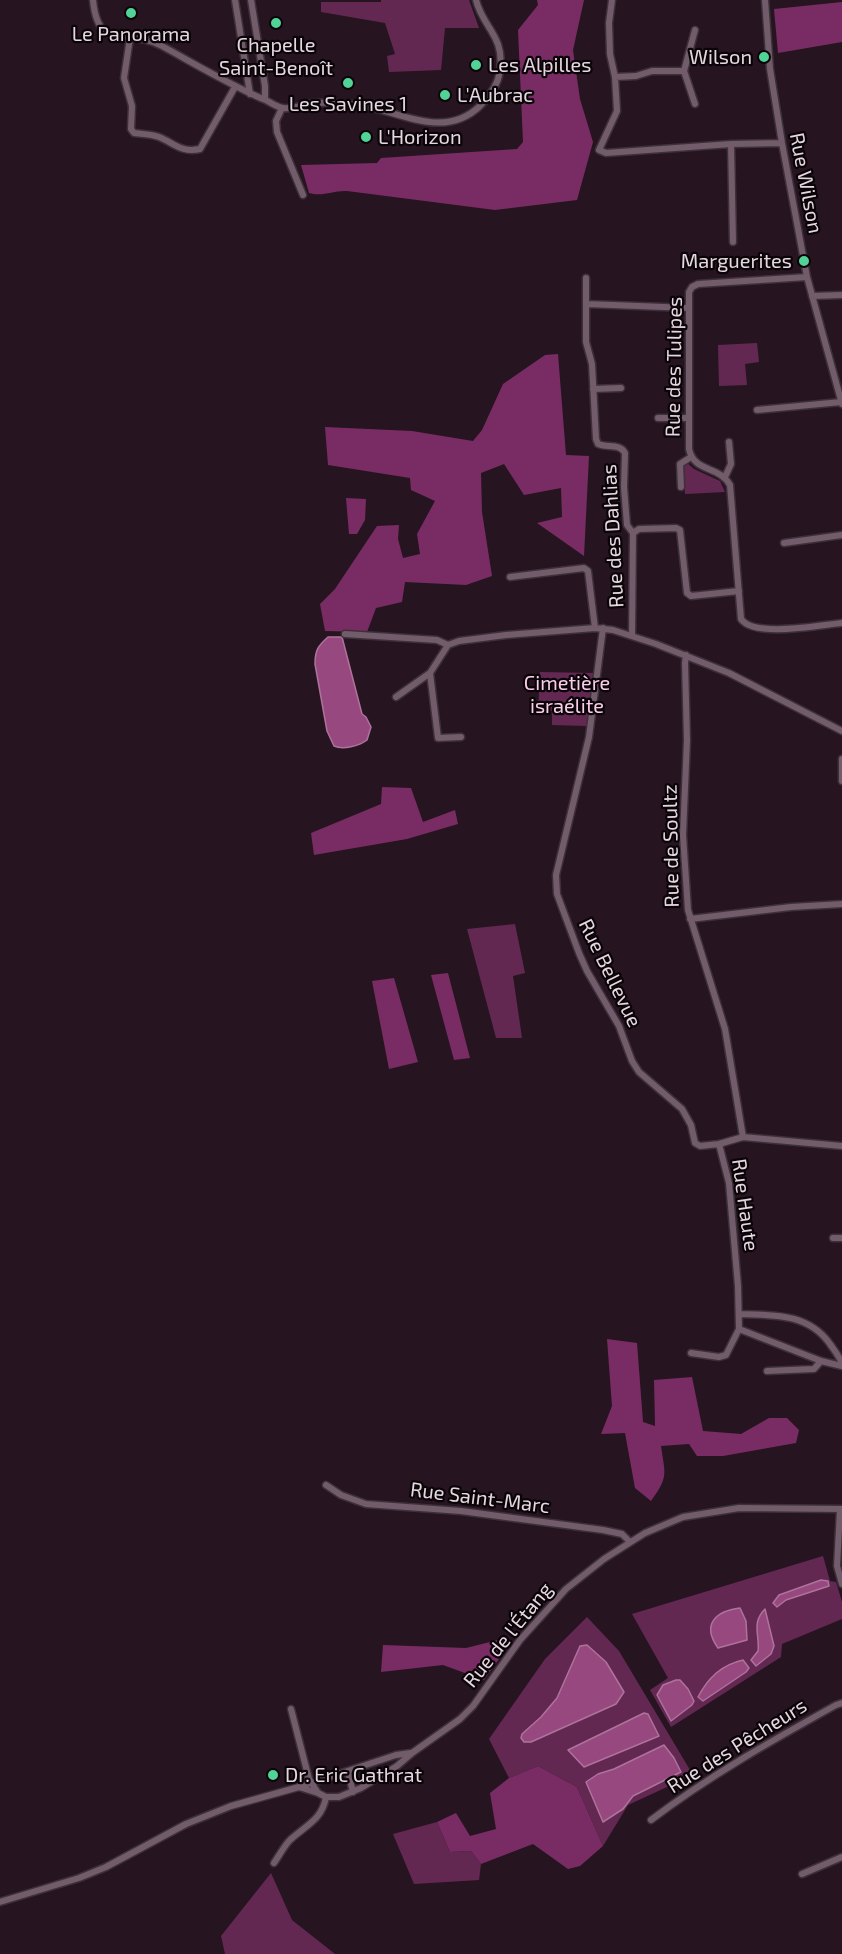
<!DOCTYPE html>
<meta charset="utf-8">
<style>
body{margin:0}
canvas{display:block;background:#261420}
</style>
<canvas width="842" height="1954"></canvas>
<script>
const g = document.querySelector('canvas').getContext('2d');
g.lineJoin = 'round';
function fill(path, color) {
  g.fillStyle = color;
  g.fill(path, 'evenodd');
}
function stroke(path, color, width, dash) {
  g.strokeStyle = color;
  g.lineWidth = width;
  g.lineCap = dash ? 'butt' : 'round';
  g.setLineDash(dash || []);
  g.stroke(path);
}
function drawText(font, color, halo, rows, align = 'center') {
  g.font = font + ' "Exo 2",sans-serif';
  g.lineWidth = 4.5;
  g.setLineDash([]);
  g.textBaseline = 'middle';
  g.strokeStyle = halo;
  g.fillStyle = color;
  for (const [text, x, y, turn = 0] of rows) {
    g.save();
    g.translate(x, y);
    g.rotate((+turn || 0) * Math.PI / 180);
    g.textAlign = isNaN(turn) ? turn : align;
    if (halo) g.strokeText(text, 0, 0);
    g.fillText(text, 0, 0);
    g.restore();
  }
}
const green = new Path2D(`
 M381,0H469L479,28H445L441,70L389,72L387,56L395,54L385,23L321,12V2H381Z
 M757,343L759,362L745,364L747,385L719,386L718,345Z
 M686,462L694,469L720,481L725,492L685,494L683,468Z
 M540,672L595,673L587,726L552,725V711L538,712Z
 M515,924L525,973L513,976L522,1038H496L467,929Z
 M823,1556L830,1581L836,1582L842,1602V1619L782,1644L781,1657L671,1727L650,1690L668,1678L632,1614Z
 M587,1617L619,1651L693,1775L628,1805L603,1846L577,1787L538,1766L509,1778L489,1739L545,1659Z
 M437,1822L450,1852L471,1851L481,1864L479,1880L414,1884L393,1834Z
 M271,1873L292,1920L335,1954H225L221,1936Z`);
const forest = new Path2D(`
 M537,0H584L573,50L580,99L593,142L577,200L495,210L347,191C334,190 323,197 309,193L301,165L377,163L381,158L517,149L523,142L518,30L538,5Z
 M842,2V42L778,53L774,9Z
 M558,354L566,455L589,456L584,556L537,523L562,517L561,488L524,495L504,464L481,473L482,512L492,576L466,585L405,582L402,602L376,608L367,632L325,631L320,604L335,589L377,526L399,525L398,539L403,558L420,554L417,534L435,501L411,490L410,478L328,465L325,427L412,431L473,441L482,430L503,384L545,355Z
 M346,498L366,499L365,520L357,534H349Z
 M382,787L411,788L423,822L455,810L458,824L407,839L314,855L311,833L381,804Z
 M448,973L470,1058L454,1060L431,975Z
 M394,978L418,1062L389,1069L372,981Z
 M607,1339L637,1343L643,1422L655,1426L654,1380L692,1377L703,1431L741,1434L769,1418H787L799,1430L796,1443L723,1456H697L689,1444L661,1446C665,1475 669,1476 651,1501L635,1488L625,1433L601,1434L612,1406Z
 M506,1638L511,1642L484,1680L443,1665L381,1672L383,1645L466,1648Z
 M538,1766L577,1787L603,1846L580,1866L568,1869L533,1844L481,1864L471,1851L450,1852L437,1822L456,1813L470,1836L496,1829L490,1793L509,1778Z`);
const water = new Path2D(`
 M328,637H342L362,714L366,717L371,727L367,740C359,746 343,750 334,746L327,731L315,664C315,650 318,646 328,637Z
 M821,1580L828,1581L829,1586L786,1600L777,1607L773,1603L779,1595Z
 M740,1608L746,1621L747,1640L718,1648C701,1624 716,1611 740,1608Z
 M765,1609L774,1646L771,1654L756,1666L751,1660L758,1651C760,1635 751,1623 765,1609Z
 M587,1645L606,1662L624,1692L616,1704L531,1742H524L521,1738L522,1734L541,1717L557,1698L580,1646Z
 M743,1660L749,1668L746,1672L703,1701L698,1697C708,1678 721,1665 743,1660Z
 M676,1680H680L688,1689L694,1701L692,1705L671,1721L657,1695L663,1685Z
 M644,1713L648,1714L659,1736L584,1767L568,1750Z
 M664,1745L674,1758L681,1772L633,1796L623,1809L603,1822L586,1782L598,1774L614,1769Z`);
const street = new Path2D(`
 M93,0C98,54 128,27 162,46C195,64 228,84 263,99C269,101 276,107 283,108C292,110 305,104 314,103C326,102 339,103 351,104C395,107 441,143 480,106C490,96 498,85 500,71C505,36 483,28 476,0
 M235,0L250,94
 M251,0L265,86V99
 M612,0L609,23L610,54L615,77L617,111L599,150L606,153L731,144L782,143
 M765,0L770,69L782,143L807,277L842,404
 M130,38L124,78L132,106L131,129L134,133C142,134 152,134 159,137C174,143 181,153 200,149L235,87
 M615,77L636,76L652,71H684
 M695,104L684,71L695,30
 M282,108L276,121L277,132L303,195
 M731,144L733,242
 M807,277L698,284L692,287L689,292V449C694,473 719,465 730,485L741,619C754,638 820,625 842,623
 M586,278V342L592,364L596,439L598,444C607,448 620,443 625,453L624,487L627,525L633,533L632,635
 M812,296L842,295
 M587,304L689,308
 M593,389L621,388
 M757,410L841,402
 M658,418H689
 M725,477L731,464L729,442
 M681,487L680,464L691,457
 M633,533L639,529L676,528L680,530L687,593L691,596L739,591
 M784,543L842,535
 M510,577L576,569L584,568L588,571L595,628
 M603,628L589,737L556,875L557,894L579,953L587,971L619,1026L632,1061L639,1072L682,1109L691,1125L695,1143L700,1146L719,1144L743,1137L842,1146
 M345,634L437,640L448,645L459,641L506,635L595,628L613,630L656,644L729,673L842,731
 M686,655L685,663L687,740L683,835L688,910L725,1029L743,1137
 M430,673L438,738L461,737
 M396,697L430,673L448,645
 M842,759V781
 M690,919L791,907L842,904
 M833,1238H842
 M739,1314C773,1315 808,1313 830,1344C834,1350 840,1357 842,1364
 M739,1329L821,1361L842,1366
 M691,1353L719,1357L726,1355L739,1329L738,1286L729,1183L719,1144
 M767,1371L814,1369L821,1361
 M326,1485L341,1495L366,1504L461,1511L603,1530L622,1534L630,1542
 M840,1510L837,1566L842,1584
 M291,1709L309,1779L318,1793
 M348,1772L353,1792
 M299,1787L318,1793L326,1797H339L361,1788L397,1766L412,1753L460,1719L473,1706L520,1640L566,1589L604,1559L645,1533L683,1517L739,1508L842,1509
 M651,1820C709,1776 773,1740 836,1705L842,1703
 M274,1863C279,1856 284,1846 290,1840C306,1825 322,1820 326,1797
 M802,1874L842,1857
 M0,1902L79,1878L106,1867L186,1824L231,1806L299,1787L396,1755L411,1753`);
const markers = [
 [131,13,6,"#51d398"],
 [276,23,6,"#51d398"],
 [764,57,6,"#51d398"],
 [476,65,6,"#51d398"],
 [348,83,6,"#51d398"],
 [445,95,6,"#51d398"],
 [366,137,6,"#51d398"],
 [804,261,6,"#51d398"],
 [273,1775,6,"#51d398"]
];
const poiNames = [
 ["Le Panorama",131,34,"center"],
 ["Chapelle",276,45,"center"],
 ["Saint-Benoît",276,68,"center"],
 ["Wilson",752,57,"right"],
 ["Les Alpilles",488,65],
 ["L'Aubrac",457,95],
 ["Les Savines 1",348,104,"center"],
 ["L'Horizon",378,137],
 ["Marguerites",792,261,"right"],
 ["Dr. Eric Gathrat",285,1775]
];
const streetNames = [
 ["Rue Wilson",806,183,79],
 ["Rue des Tulipes",674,367,-89],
 ["Rue des Dahlias",613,536,-93],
 ["Rue de Soultz",671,846,-91],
 ["Rue Bellevue",610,973,64],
 ["Rue Haute",745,1205,82],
 ["Rue Saint-Marc",480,1498,7],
 ["Rue de l'Étang",508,1635,-51],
 ["Rue des Pêcheurs",737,1746,-32]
];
const parkNames = [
 ["Cimetière",567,683],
 ["israélite",567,706]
];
fill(green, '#622851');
fill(forest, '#782c63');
fill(water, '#97487f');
stroke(water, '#ae739c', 1.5);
stroke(street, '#3d3139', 9);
stroke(street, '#725b6a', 6);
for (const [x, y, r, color] of markers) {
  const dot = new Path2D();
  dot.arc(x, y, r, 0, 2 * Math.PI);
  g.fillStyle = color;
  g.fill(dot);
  stroke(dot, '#0a0408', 2);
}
drawText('20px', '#e5d7df', '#0a0408', poiNames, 'left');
drawText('20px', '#e5d7df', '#0a0408', streetNames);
drawText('20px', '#facdea', '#0a0408', parkNames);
</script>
